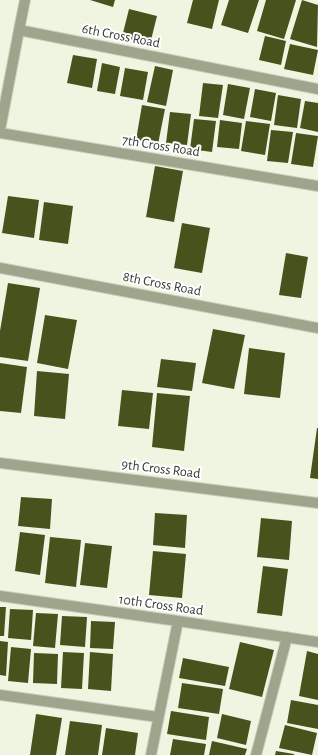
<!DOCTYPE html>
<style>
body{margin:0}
canvas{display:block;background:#eff5e1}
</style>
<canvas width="318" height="755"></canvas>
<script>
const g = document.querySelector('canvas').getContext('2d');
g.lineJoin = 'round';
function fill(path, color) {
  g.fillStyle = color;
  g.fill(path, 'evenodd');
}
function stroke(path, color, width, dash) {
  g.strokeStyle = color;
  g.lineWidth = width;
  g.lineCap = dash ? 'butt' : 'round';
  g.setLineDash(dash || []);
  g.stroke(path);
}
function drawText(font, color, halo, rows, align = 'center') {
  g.font = font + ' "Alegreya Sans",sans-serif';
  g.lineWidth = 4;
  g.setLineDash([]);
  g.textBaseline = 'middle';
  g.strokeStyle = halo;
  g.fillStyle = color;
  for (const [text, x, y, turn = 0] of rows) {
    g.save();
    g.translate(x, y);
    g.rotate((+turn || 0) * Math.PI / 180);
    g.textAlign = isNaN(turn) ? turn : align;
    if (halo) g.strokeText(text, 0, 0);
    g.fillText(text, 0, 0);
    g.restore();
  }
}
const building = new Path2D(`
 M90,0H115L113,7Z
 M193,0H219L212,29L187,23Z
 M229,0H259L248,33L221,25Z
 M266,0H296L284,39L257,31Z
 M302,0L318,5L317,47L290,39Z
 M129,9L157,16L150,44L122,37Z
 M265,36L286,41L281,65L259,60Z
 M290,44L318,50L313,75L284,69Z
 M73,55L97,59L92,88L67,83Z
 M102,63L120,67L115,94L97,91Z
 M155,66L173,70L166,106L147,102Z
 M125,68L148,72L143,100L120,96Z
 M203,83L223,85L218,118L199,116Z
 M228,84L250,88L244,119L223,115Z
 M255,89L276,93L271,121L250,117Z
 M278,95L301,99L297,128L274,125Z
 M305,101L318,103V132L300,128Z
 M142,105L165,109L158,144L136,140Z
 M170,112L191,114L187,145L166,143Z
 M194,119L216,121L212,152L190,149Z
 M220,120L242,123L239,149L217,147Z
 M246,121L270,124L265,155L241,151Z
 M271,130L293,132L288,163L267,161Z
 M296,133L318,136L313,167L291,164Z
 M155,166L183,171L174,222L146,217Z
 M8,196L39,200L34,238L2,233Z
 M44,202L73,206L68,244L39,240Z
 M182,223L210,228L202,273L174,268Z
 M286,253L308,257L301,298L279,295Z
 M8,283L40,288L28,361L0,357V331Z
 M45,315L77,320L68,369L37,363Z
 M213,329L245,335L234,389L202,383Z
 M249,348L285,353L280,398L244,394Z
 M161,359L196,363L192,391L157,387Z
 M0,363L27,367L21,413L0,411Z
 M37,371L69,374L65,419L34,416Z
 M122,390L153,393L149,429L118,426Z
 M157,393L190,396L184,451L152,447Z
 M317,428H318V479L310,478Z
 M21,497L52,499L50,529L18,526Z
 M155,513L187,515L185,548L153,545Z
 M261,518L292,521L289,560L257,557Z
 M20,532L45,535L40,575L15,571Z
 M50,537L81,540L76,587L45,583Z
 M85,543L112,546L107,588L80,585Z
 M153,551L186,554L182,598L149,595Z
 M263,566L288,569L282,616L257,613Z
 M0,607H6L4,636H0Z
 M10,609L33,610L31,640L8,638Z
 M36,613L58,614L55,648L33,646Z
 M62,616L87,617L85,647L60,645Z
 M91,621L115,622L113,649L90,648Z
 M0,641L8,642L6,676L0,675Z
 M240,642L274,650L262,697L229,689Z
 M11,647L31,649L28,683L8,681Z
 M307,651L318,654V700L299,696Z
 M63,652L84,653L82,689L61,688Z
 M90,652L113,654L111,691L88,689Z
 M34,653L58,654L57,684L33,683Z
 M183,658L229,667L225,686L179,678Z
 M182,683L223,689L219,714L178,708Z
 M291,700L318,705V729L287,723Z
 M171,711L209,717L206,740L167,734Z
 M36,714L62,718L56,755H30Z
 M222,714L251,721L246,745L217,738Z
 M70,721L102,725L98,755H65Z
 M285,725L317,733L312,755L279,748Z
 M106,728L138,733L135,755H102Z
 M173,739L206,744L204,755H170Z
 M212,741L247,749L245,755H209Z
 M276,751L294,754V755H275Z`);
const street = new Path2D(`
 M19,30L25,0
 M0,130L19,30L318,89
 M0,133L318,186
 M0,268L318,328
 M0,463L318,503
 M0,596L178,621L318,642
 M0,695L158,717
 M151,755L178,621
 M256,755L287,637`);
const streetNames = [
 ["6th Cross Road",121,36,11],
 ["7th Cross Road",161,146,9],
 ["8th Cross Road",162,284,11],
 ["9th Cross Road",161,469,7],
 ["10th Cross Road",161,605,8]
];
fill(building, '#47531d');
stroke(street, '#cbd0be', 12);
stroke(street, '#9ea58d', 10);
drawText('14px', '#393c34', '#fff', streetNames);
</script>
